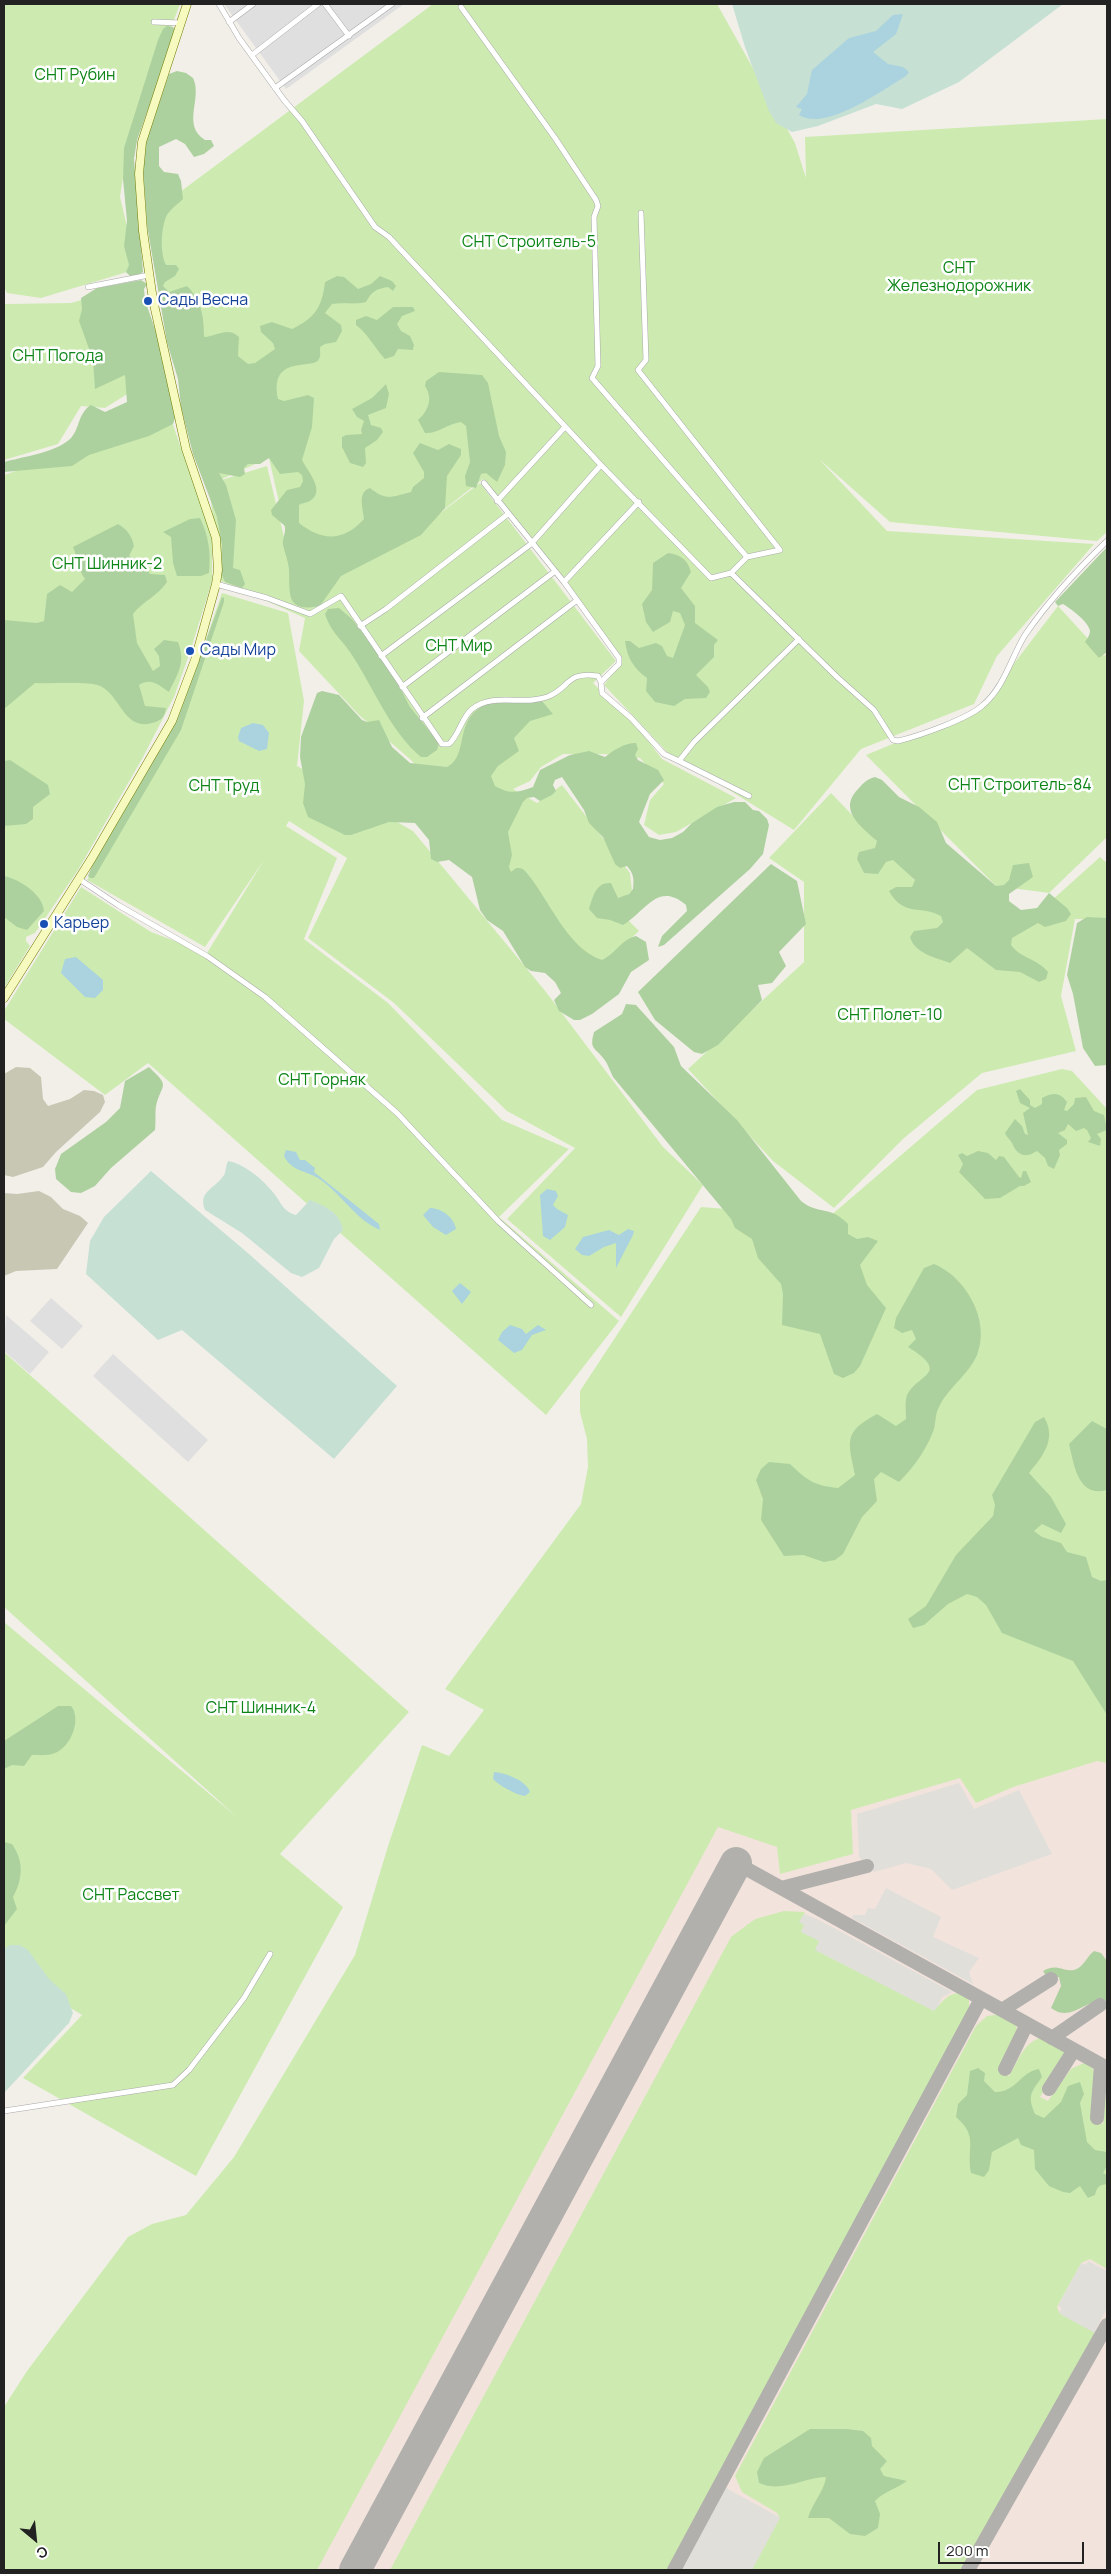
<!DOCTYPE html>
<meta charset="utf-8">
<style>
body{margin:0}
#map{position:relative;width:1111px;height:2574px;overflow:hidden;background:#f2efe9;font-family:Manrope,sans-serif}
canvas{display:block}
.frame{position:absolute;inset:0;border:5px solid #222;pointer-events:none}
.north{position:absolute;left:10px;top:2514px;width:50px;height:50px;-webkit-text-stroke:4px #fff;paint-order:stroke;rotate:152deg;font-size:14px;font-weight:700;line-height:20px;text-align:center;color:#222}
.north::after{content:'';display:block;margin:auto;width:18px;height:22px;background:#222;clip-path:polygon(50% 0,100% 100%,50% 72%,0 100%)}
.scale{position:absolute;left:938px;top:2542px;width:146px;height:22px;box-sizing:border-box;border:2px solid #222;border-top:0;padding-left:6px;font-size:15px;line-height:18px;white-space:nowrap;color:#222;-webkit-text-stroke:4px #fff;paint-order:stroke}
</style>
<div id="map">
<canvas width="1111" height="2574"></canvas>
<div class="frame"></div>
<div class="north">С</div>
<div class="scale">200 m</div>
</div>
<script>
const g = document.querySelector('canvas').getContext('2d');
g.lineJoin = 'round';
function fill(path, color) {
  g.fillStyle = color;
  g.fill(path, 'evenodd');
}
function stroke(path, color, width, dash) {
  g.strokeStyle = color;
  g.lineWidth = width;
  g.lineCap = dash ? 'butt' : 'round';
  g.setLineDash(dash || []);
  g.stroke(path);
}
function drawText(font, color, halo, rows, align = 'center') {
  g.font = font + ' Manrope,sans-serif';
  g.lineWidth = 5;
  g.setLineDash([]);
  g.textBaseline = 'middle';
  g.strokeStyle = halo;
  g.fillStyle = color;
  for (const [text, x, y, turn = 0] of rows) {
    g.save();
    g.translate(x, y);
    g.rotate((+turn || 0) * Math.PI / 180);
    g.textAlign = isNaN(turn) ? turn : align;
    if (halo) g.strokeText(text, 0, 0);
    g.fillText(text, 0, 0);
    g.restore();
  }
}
const residential = new Path2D(`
 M224,4H404L286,89Z
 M51,1298L83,1326L62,1349L30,1321Z
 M6,1315L49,1352L30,1374L4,1351Z
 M113,1354L208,1440L188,1462L93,1376Z`);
const military = new Path2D(`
 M1107,1627V2570H139L481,1912Z`);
const airport = new Path2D(`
 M959,1783L974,1809L1019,1790L1052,1854L952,1890L931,1869L906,1863L874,1872L859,1857L857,1814Z
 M886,1888L941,1917L933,1937L979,1958L969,1972L973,1984L852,1918L853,1915H865L868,1908L875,1909Z
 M803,1913L821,1921L952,1992L942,1997L935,2013L814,1950L800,1933L798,1923Z
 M1088,2261L1107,2271V2308L1094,2333L1058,2314L1062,2308L1058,2306L1081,2263L1086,2265Z
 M726,2488L781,2518L753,2570H681Z`);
const construction = new Path2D(`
 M16,1067L30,1068L41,1077L43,1099L48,1106L70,1099L84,1090L94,1091L103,1095L105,1102L100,1112L56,1152L43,1167L13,1177L4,1175V1074Z
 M39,1191L51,1197L63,1209L80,1216L88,1223L57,1269L16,1271L4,1276V1193L17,1194Z`);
const grass = new Path2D(`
 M4,4H180L129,138L120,197L137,269L41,298L7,293L4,287Z
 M433,4H717L795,143L806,178L805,137L1107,119V532L1097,541L890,522L819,459L887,531L1094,544L997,656L974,704L861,749L794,830L667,752L604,685L622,661L570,586L483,479L401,543L480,483L616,661L593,683L643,734L662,759L736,798L676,832L659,835L644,825L650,800L664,784L640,758L603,754H563L541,767L530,781L513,789L537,803L562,785L630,873L632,891L614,906L639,931L595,972L411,760L359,715L299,651L305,618L221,581L209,485L168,325L149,215ZM269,458L298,586L296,587L267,466L215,482Z
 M138,284L159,374L105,408L81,406L58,444L4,460V304L71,303Z
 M171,419L212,538V581L190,652L174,697L142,759L78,870L35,933L26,937V941L30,946L4,988V475Z
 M222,593L288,613L304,701L297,766L413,831L546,992L663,1147L703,1185L621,1317L507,1219L575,1148L507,1111L394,1003L308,938L347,858L289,821L286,826L337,858L304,939L388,1003L502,1120L569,1149L499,1217L619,1321L546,1415L148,1063L105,1095L4,1019V1011L81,887L151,932L207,953L264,860L205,947L87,880L177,723Z
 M1058,606L1104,656L1107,653V837L1049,893L996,886L866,755L980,708Z
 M831,793L913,878L966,948L1012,936L1100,857L1107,863V920L1075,919L1061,996L1076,1051L982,1073L903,1139L834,1208L773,1161L688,1069L804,962V882L769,858Z
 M1062,1069L1072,1071L1107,1109V1763L1097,1761L1013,1787L976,1803L960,1778L851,1810L853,1854L780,1874L777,1847L718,1827L317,2570H4V2407L27,2371L128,2237L152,2224L186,2215L234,2157L355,1955L389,1843L422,1745L449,1756L484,1710L445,1689L581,1504L588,1467L587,1439L580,1412V1391L701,1207L829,1217L977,1090Z
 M4,1352L409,1712L280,1854L343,1907L196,2176L23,2078L82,2015L4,1968V1622L237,1817L4,1607Z
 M784,1911L805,1912L799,1922L804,1925L801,1932L819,1941L815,1950L934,2011C943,2000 956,1984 969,2000V2011L668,2570H390L731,1937L755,1919Z
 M995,2015H1000L1017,2025L1014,2043L1000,2071L1009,2076C1019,2060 1023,2042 1043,2037L1065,2050L1063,2063L1040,2097L1048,2101L1071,2069L1086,2062C1103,2070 1094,2107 1093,2123L1103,2124L1107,2081V2269L1090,2259L1081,2263L1057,2307L1060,2314L1095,2333L962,2570H752L780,2518L777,2513L742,2492L735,2476L976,2026L987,2016Z`);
const forest = new Path2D(`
 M167,26L173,27L176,32L137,140L134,159L143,272L137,276H130L126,272L129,265L124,246L127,221L123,179L124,148L158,40L163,29Z
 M177,71L186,73L193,78C203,98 181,125 205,140H211L214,146L204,154L194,157L185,144L176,139L159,147V166L164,172L178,174L181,181L183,199C178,204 169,210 166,217C161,229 160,253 166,265H176L179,269L175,276L165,282L163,286L169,292L187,286C202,301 204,317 204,337C217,336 228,326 239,337L238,356L248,364L255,363L275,349L273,343L261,332L260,326L272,322L292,329C315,318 322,307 325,282L337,276L344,277L358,289L371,284L380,276L392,281L396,286L393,291L388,287C376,289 372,291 366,302C355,305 344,302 332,304L325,313L341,325L342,331L336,342L325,344L320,347C320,350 321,356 319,359C314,371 269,353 278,399L284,401L308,395L314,398L312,427L302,460C308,472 326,491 310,501C306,503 302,503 299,505V523C323,542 344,541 364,519C363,508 357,492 370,488C386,501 392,497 411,492L413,487L424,478V472L413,453L420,443L438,450L449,444L461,449V455L447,476L445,508L421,535L341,576L320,606C285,613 290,594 289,569C288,561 285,553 283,545C282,539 286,533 285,526L272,515L271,510L287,490L300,487L303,481L302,475L298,472L280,474L269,458L260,464H248L244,468L245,474L240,477L219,473L226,485L236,520L233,568L240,570L245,584L242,588L225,582L222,575V545L217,517L193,454L181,407L178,379L167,342L147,225L142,154L169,74Z
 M141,280L147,284L144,289L145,300L156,332L176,415L173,424L149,436L89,455L72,466L4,472V462C22,457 58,452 71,438C80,428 78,413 91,405L105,412L127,402L125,375L95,389L93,360L79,321L82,309L81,298L97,288Z
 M393,307H413L415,311L402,316L397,324L401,331L410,336L414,345L413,350L398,349L394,356L385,359C374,347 368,334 356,325V320L366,316L377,320Z
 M439,372L482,375L488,383L499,436L506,452L505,465L497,482L486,473L481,474L476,488L466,486L465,476L470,462L466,426L461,422C447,424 438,434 425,433L418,420C429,410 433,398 425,386L426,381Z
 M386,384L389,394L386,408L368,415L371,425L381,428L383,432L377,440L365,448L366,463L363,467L350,463L342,447V437L346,435L362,434L361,430L364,421L357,417L352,409L372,398Z
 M200,518C209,537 211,553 209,573L201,576H177L173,563L171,537L163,532L190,519Z
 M118,524C127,529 132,536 134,546L129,556L142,562L150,574L165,575L167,582C158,596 143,601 133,614L137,643L153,671L160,666L159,656L154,649L164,640L178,642C186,663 178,673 169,692C159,685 151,677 139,685L145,706L166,708C165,717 161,721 152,723C121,732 120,687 93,684C75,682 54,684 35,683L4,709V620L37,623L44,621L47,594L60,585L72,592L85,579C78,570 78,558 73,547Z
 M1107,547V652L1099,658L1085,642C1087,639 1090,635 1090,631C1089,622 1070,608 1063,604L1058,606L1055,602Z
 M668,553C681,555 687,559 691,572L681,588L695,606V623L718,640L714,645V657L696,675L708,687L710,692L706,698L685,699L674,706L655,702L646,691L647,678C633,668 627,657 625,641H630L639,648L656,643L662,646L667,656L673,658L685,625L680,613L673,611L670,622L653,632L646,622L642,604L652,590L653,563Z
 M222,597L224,598V602L181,730L94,878H90L88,876L96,856L179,714Z
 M339,608L352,619L391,670L410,707L439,743L437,750L427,757H421C389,730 373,686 350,652C339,636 332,634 325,614L328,609Z
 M322,691L339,695L362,720L367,722L379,720L392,747L410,763L447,767C469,756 454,720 483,706C497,699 525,703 542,701L553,714L530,721L514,738L519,751L498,766L491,776L495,786C509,794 517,793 533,787L540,770L570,755L589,751L605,757C614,750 624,743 636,743L638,749L635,755L638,760L658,770L664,780L650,794L639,822L649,837L660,840L672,838L683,832L692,823L717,807L734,802H745L753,810L759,811L767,819L769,825L763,854L750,869L664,945L658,947L662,936L687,911L686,905C658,881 646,911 623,925L610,920L597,918L589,909C593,896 596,882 611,883L618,898L629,894L633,889C634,879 634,874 627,866L620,868L615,864L603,837L589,823L584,810L562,777L555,780L553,785L556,791L552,795L540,801L534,797L527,798L523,802L508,832L512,855L509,867L511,872L516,868C520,868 523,868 526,872C548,897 567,949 602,960C615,954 622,939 636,936L646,942L649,960L631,972L619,994L592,1014L580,1020H574L559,1011L554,1000L561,993L555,982L545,973L531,971L525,967L503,931L487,920L480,910L472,877L449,860L437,862L431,859L429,840L415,823L389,822L351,835H345L308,817L303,803L305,784L300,757L301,737L317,693Z
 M10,760L48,785L50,794L33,807V819L26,824L4,826V761Z
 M875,777L882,780L899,797L919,807L937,822L946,843L996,886L1004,885L1009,880L1013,865L1029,863L1033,877L1009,894V901L1021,910L1037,908L1049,893L1067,908L1071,914L1066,921L1045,927L1038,923L1012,938L1011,945C1020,958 1038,959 1048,972L1046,979L1039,982L1020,972L996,970L967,948L950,963C936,958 914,953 910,937L914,931L937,928L943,922L941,916C921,905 903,917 889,891L896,887H912L915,880L893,860L886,862L878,874L864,873L857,859L859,852L875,848L877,841C860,826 837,809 859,788C864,782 868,779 875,777Z
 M771,864L797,881L806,924L779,952L786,966L772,983L758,985L762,1000L718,1045L702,1054L694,1052L655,1020L638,992Z
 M4,876C19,879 43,894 44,911L27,930L17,927L4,917Z
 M1087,917L1107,918V1065L1095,1066L1083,1048L1073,994L1067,975L1077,923Z
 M626,1004L636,1005L674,1047L681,1066L737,1120L801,1201C818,1215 830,1205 848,1224V1234L857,1239L868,1237L878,1241L860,1265L867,1285L886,1308L860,1366L854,1373L843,1378L834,1374L820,1334L782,1325L783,1294L781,1284L758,1258L752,1239L735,1228L731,1219L613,1077C610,1071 608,1064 604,1059C595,1047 589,1050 594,1032L622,1014Z
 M149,1067C171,1088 162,1082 156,1106C155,1113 156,1123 155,1130L111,1168L95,1186L81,1193L71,1192L56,1179L55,1169L61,1154L106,1122L120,1108L125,1081Z
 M1020,1089L1030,1100V1105L1035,1108L1042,1104V1098C1053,1092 1060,1092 1067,1102L1064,1110L1067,1111L1074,1104L1075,1098L1086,1097L1094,1111L1104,1115L1107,1130L1097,1134L1101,1139L1100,1146L1088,1142L1091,1138L1087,1130L1084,1128L1076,1131L1068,1124L1065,1130L1058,1133L1067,1140V1144L1059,1150L1060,1155L1054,1169L1048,1166L1045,1158L1037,1151C1025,1159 1017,1155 1012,1143C1010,1139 1007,1138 1005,1133L1015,1119L1022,1126L1025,1134L1028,1135L1023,1113L1030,1108L1020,1103L1016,1091Z
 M978,1151L988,1153L996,1160L999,1156L1004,1157L1019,1177L1021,1178L1023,1171H1026L1031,1182L1024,1186H1020L1000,1198L985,1199L959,1172L963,1164L958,1155L962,1153L967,1156Z
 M934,1264C966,1277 991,1321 977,1355C969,1374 948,1388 939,1407C935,1414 936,1421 934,1429C927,1449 914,1467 899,1482L881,1472L874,1479L877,1501L862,1517L843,1554L835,1560L824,1562L803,1555L784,1556L761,1520L763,1499L756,1480L761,1469L769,1462L790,1464C808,1481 813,1485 838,1488L855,1475C848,1441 843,1432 877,1414L896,1426L906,1419C906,1413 905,1405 906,1399C912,1374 955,1376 908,1347L916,1339L912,1330L902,1333L894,1328L896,1318L924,1268Z
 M1044,1417C1057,1439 1043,1456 1029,1473L1051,1497L1066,1524L1061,1533L1042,1524L1034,1531L1042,1537L1061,1543L1067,1552L1086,1557L1092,1577L1101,1581L1107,1580V1715L1073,1661L1002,1633L986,1605L977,1597L967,1594L948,1604L924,1625L913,1628L908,1619L926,1606L956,1555L993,1516L995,1505L992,1495L1035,1422Z
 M1092,1421L1107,1429V1490C1078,1498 1074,1465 1069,1444Z
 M58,1706H71C82,1719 71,1747 55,1753C49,1756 39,1755 32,1755L24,1766L12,1765L4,1769V1741Z
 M4,1842L12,1844C24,1861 23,1879 13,1897L17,1909L4,1926Z
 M1094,1951L1101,1953L1107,1961V2001C1086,1997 1072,2024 1051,2008L1061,1986L1059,1977L1046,1976L1043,1971C1058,1963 1061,1972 1074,1970C1083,1968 1087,1956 1094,1951Z
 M978,2068L985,2073L984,2081L995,2092C1017,2092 1020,2072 1039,2069L1042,2077C1031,2093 1027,2095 1035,2114L1044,2118L1061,2102L1068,2086L1080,2082L1084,2094L1080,2103L1087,2142L1095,2150L1107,2152V2166L1103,2173L1107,2175V2184C1099,2185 1097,2187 1095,2195L1088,2198L1080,2186L1070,2193L1063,2192L1049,2186L1035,2169L1034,2150L1021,2145L1018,2138L992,2152L989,2170L984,2177L971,2173C966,2147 979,2137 956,2117L958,2104L967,2095L970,2071Z
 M810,2429H847L863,2431L871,2438L872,2446L887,2461L880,2469L884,2476L907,2481C896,2489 885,2491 875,2501L880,2514L878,2528L865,2536L850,2534L829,2518H808C812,2503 824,2492 826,2477C802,2478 782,2493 759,2483L757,2472L764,2458Z`);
const wetland = new Path2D(`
 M732,4H1063L959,82L902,109L876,104L818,126L792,132L776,123L769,111L745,47Z
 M228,1161C244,1164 261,1178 271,1190C281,1200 281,1211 296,1215L310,1200C325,1206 340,1212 343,1230L334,1239L319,1268L302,1277L291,1273L242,1233L205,1210C197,1190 218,1188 225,1173C226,1169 226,1165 228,1161Z
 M151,1171L249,1254L397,1386L334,1459L182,1330L158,1340L86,1274L90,1241L104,1217Z
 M10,1945H20L28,1950L49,1979L66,1994L73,2013L69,2023L4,2093V1949Z`);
const water = new Path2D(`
 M903,14L896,34L873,52L888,64L903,67L909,72L906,76C882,90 826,132 799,115L802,109L796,107L807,94L812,70L849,38L876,31L893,15Z
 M253,723L263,725L269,733L267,749L259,751L239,741L238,737L241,728Z
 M76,957L103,980V990L95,998L85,997L61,973L65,959Z
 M286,1150L296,1152L300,1160H305L315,1168L314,1172L379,1224L380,1230C354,1219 339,1190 316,1177C303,1170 292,1171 284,1156Z
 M547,1189L556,1191L558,1196L553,1205L557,1209L568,1215L565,1227L550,1240L543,1236L540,1195Z
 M430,1208C441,1208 454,1217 456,1229L446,1235L433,1227L423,1215Z
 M628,1229L634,1231L633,1235L616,1268V1243L604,1247L589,1256L582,1255L575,1249L583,1237L609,1230L619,1235Z
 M460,1283L471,1292L462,1304L452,1291Z
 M510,1325L522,1329L526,1334L538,1325L546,1330L532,1335L522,1350L514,1353L498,1340L502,1332Z
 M494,1772C506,1773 527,1781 530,1792L525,1796C516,1795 500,1786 493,1779Z`);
const taxiway = new Path2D(`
 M736,1863L1107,2068
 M781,1888L867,1866
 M1002,2010L1051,1979
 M1052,2038L1100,2005
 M1005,2069L1027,2024
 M1049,2089L1074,2050
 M1097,2118L1101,2065
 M674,2570L981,1999
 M968,2570L1107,2325`);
const runway = new Path2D(`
 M355,2570L736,1863`);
const street = new Path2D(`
 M219,4L239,38L284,100L302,121L375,227L389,237L601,465L711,578L731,573L747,557L780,550L638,370L646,360L641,213
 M325,4L349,36
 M461,7L555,138L596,200L598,206L594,217L598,366L592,378L747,557
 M154,22L181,23
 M229,22L253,4
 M252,55L318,4
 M275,88L392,4
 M88,287L149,275
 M484,483L564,582L619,658V664L601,682L602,693L631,718L664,754L679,761L694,742L799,639
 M497,501L565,427
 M731,573L837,677L874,710L893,740L898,741C919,736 967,719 982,706C1004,688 1011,658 1025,635C1049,600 1077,570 1107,541
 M564,582L639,502
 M216,584L267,598L310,614L341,596L442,744H449C459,735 462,717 472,709C494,692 522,706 547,697C571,688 565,671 598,676L601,682
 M360,626L386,609L508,514
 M381,656L531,544L601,465
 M402,687L554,572
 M422,718L576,601
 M679,761L749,796
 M79,879L118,905L207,956L265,997L397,1113L499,1222L591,1305
 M4,2111L173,2085L189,2070L244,1998L270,1954`);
const secondary = new Path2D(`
 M4,998L92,858L172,721L195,660L216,584L218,570L216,538L186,449L153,300L143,231L139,174L142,142L187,4`);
const markers = [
 [148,301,5,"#1a4fb4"],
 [190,651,5,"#1a4fb4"],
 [44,924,5,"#1a4fb4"]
];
const parkNames = [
 ["СНТ Рубин",75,76],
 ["СНТ Строитель-5",529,243],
 ["СНТ",959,269],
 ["Железнодорожник",959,287],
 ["СНТ Погода",58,357],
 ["СНТ Шинник-2",107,565],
 ["СНТ Мир",459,647],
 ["СНТ Строитель-84",1020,786],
 ["СНТ Труд",224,787],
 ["СНТ Полет-10",890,1016],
 ["СНТ Горняк",322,1081],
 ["СНТ Шинник-4",261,1709],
 ["СНТ Рассвет",131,1896]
];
const transitNames = [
 ["Сады Весна",158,301],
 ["Сады Мир",200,651],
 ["Карьер",54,924]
];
fill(residential, '#e0dfdf');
fill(military, '#f3e3dd');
fill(airport, '#e1dfda');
fill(construction, '#c7c7b4');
fill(grass, '#cdebb0');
fill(forest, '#add19e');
fill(wetland, '#c6e0d4');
fill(water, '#aad3df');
stroke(taxiway, '#b1b0ac', 14);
stroke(runway, '#b1b0ac', 32);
stroke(street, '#a9a9a9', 6);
stroke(secondary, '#707d05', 9);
stroke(street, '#fff', 5);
stroke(secondary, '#f7fabf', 8);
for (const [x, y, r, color] of markers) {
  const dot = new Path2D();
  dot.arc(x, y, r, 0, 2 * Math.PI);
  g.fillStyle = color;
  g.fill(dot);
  stroke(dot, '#fff', 2);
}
drawText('16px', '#0c8416', '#fff', parkNames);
drawText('16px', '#164399', '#fff', transitNames, 'left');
</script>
